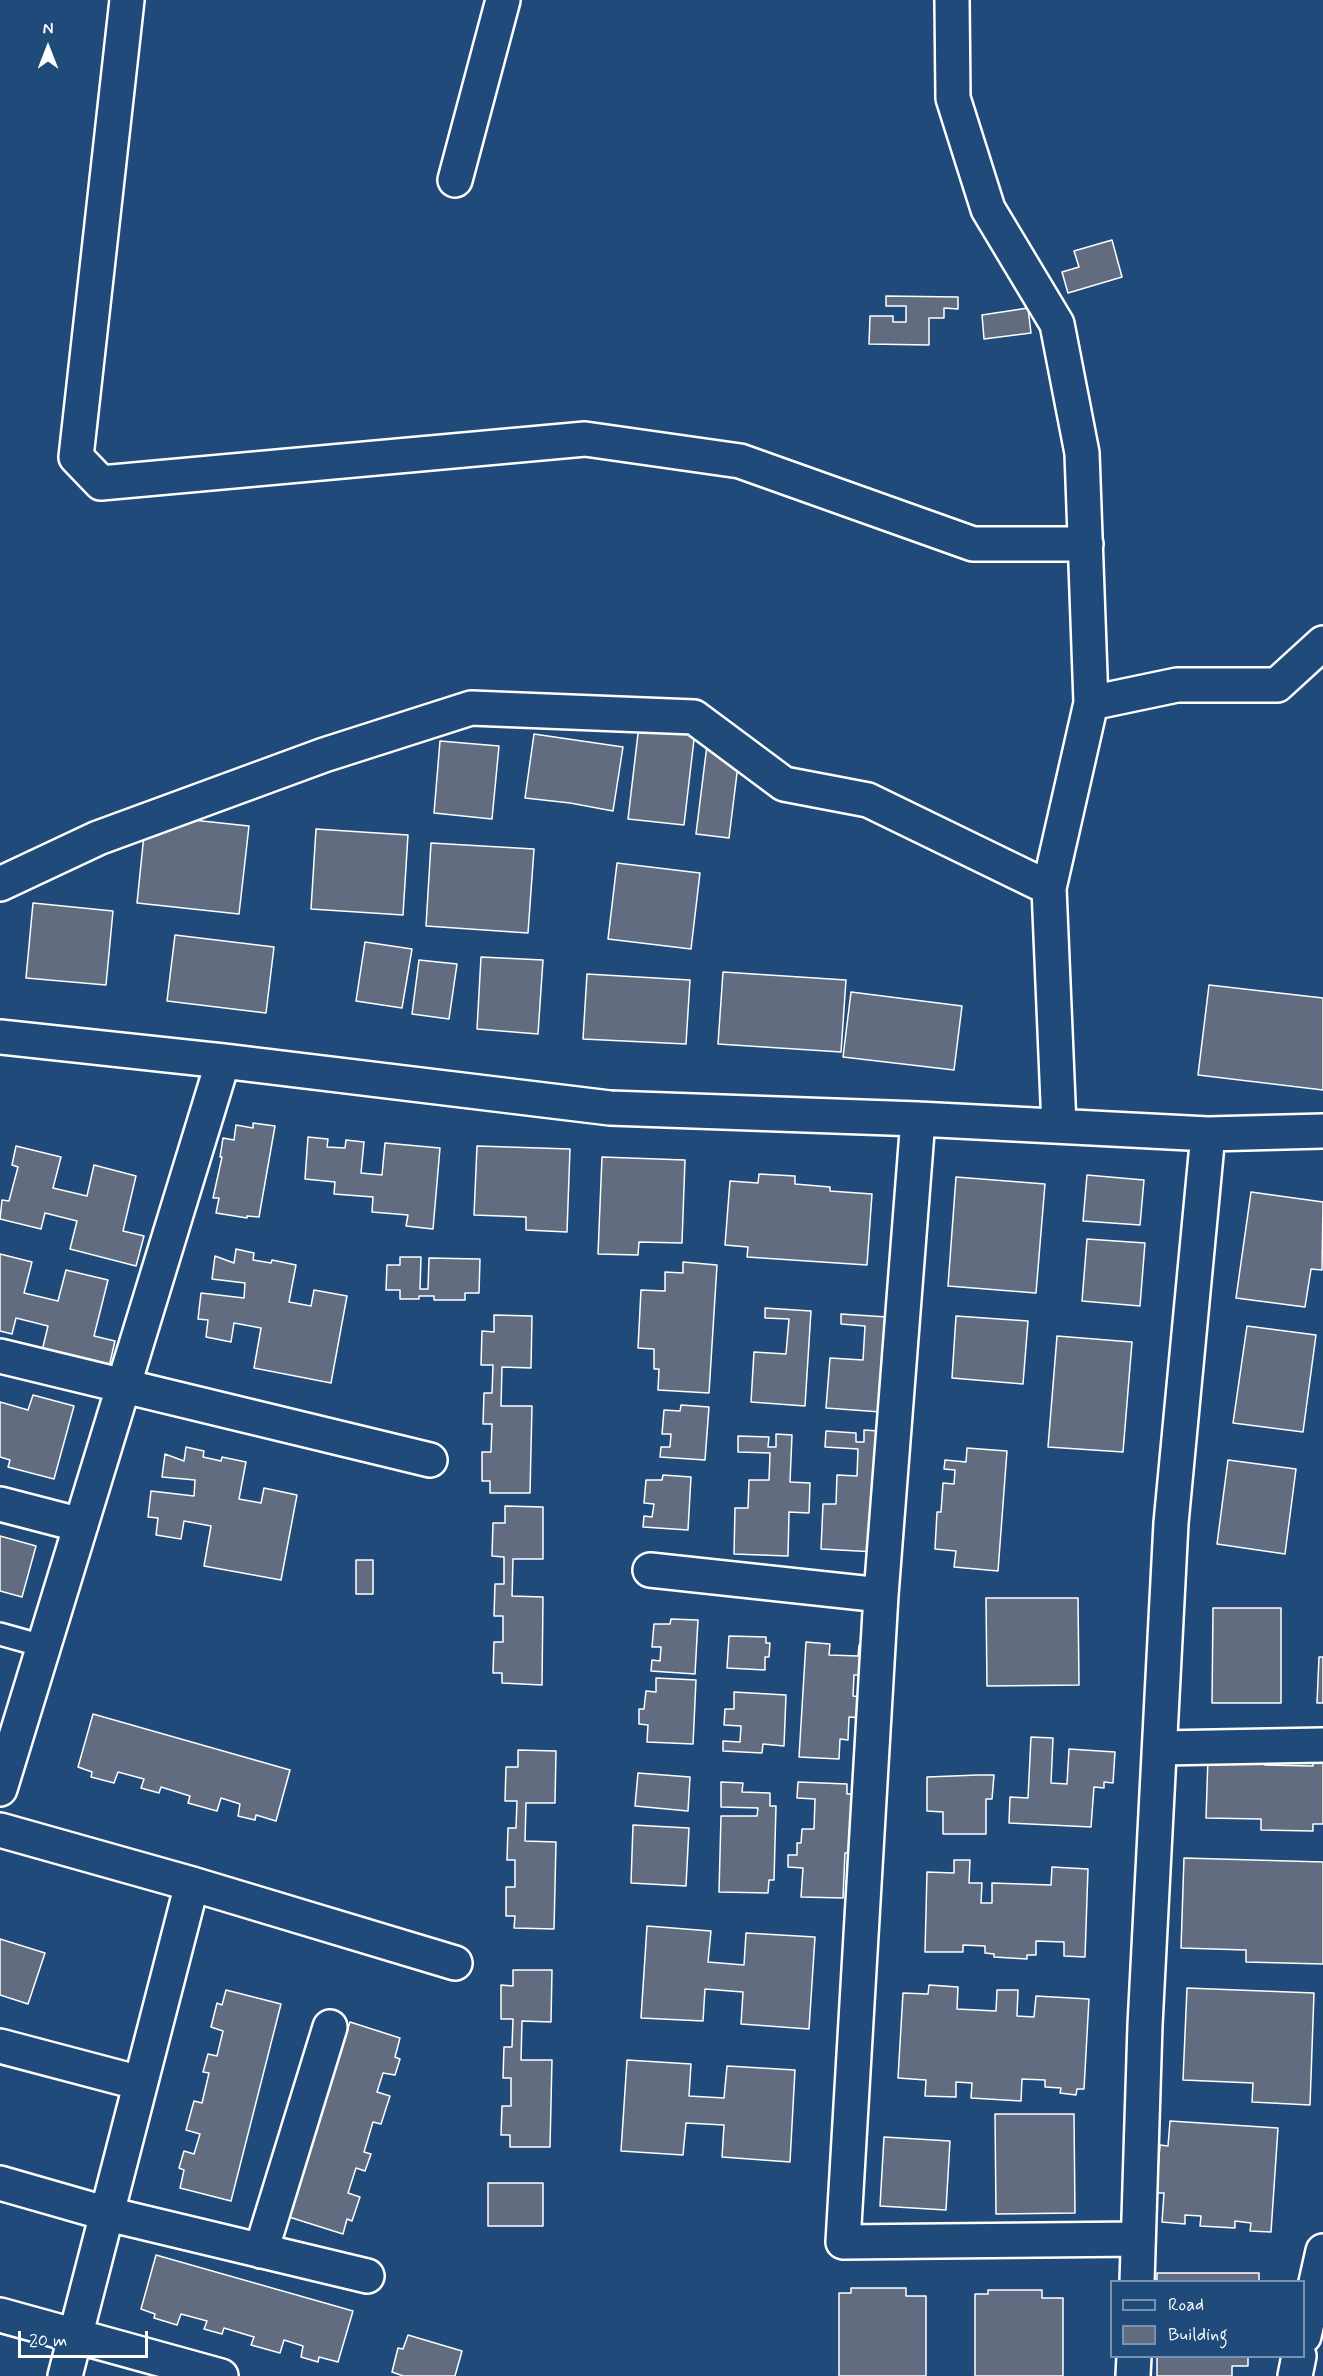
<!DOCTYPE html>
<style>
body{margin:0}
#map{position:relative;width:1323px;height:2376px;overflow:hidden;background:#1f4a7a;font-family:Mynerve,sans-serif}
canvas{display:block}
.legend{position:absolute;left:1110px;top:2280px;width:195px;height:78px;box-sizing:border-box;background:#1f4a7a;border:2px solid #7992af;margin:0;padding:8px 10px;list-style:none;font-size:18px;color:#fff}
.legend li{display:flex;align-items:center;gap:12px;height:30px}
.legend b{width:30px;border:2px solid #7992af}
.north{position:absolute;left:18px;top:18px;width:60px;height:60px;-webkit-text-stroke:4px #1f4a7a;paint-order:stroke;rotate:0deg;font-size:16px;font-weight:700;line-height:24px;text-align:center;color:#fff}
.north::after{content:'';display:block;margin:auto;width:21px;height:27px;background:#fff;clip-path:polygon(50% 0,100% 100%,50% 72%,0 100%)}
.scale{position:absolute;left:18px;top:2331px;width:130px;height:27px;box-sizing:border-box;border:3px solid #fff;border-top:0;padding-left:8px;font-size:18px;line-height:21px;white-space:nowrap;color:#fff;-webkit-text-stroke:4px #1f4a7a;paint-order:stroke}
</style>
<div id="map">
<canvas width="1323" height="2376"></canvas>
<ul class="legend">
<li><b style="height:8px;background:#1f4a7a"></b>Road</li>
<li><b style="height:16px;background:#616c81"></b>Building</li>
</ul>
<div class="north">N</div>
<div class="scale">20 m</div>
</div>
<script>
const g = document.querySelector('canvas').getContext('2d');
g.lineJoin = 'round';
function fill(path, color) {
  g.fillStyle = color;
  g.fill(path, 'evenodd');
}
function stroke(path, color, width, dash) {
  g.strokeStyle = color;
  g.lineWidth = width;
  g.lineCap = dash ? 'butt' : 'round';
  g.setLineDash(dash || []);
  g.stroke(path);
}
const building = new Path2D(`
 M1112,240L1122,277L1068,293L1062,272L1079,267L1074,251Z
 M886,296L958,297V309L944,308V318H929V345L869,344L870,316H893V322H906V306H886Z
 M1028,308L1031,333L984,339L982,315Z
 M639,725L695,731L684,825L628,819Z
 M534,734L623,747L613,811L570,803L525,798Z
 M440,741L499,746L492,819L434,813Z
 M707,745L740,749L729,838L696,834Z
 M146,815L249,826L239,914L137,903Z
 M316,829L408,835L403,915L311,909Z
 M431,843L534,849L528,933L426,926Z
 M617,863L700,873L691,949L608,939Z
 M33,903L113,911L106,985L26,978Z
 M175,935L274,947L266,1013L167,1001Z
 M365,942L412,949L402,1008L356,1001Z
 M481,957L543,960L538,1034L477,1029Z
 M419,960L457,964L449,1019L412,1014Z
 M723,972L846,980L841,1052L718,1044Z
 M587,974L690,980L686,1044L583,1039Z
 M1209,985L1323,998V1090L1198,1075Z
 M851,992L962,1006L954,1070L843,1057Z
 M253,1123L275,1126L259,1217L247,1216V1218L216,1213L219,1198H213L222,1157H220L223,1138L234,1140L236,1125L253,1128Z
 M308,1137L328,1139L327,1147L345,1148L346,1140L364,1142L361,1173L382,1175L385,1143L440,1148L433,1229L406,1226L408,1215L372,1212L373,1197L334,1194L335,1182L305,1179Z
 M16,1146L61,1157L53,1188L87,1196L94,1165L136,1176L123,1231L144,1236L136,1266L70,1249L77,1221L45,1213L41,1229L0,1219L2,1200L9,1201L18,1167L12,1165Z
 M477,1146L570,1149L567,1232L526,1230V1217L474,1215Z
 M602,1157L685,1160L682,1243L639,1242L638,1255L598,1254Z
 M759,1174L795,1176V1184L830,1187V1191L872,1194L867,1265L747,1257L748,1247L725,1245L730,1181L758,1183Z
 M1087,1175L1144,1180L1140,1225L1083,1221Z
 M956,1177L1045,1184L1036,1293L948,1286Z
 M1251,1192L1323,1202L1322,1270L1311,1269L1305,1307L1236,1298Z
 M1087,1239L1145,1243L1140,1306L1082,1301Z
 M236,1249L254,1253L253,1260L271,1263L272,1260L296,1265L289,1302L311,1306L314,1290L347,1296L331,1383L254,1368L261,1328L234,1323L231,1342L206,1337L208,1320L198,1319L201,1293L244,1298L245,1283L212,1279L215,1256L234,1263Z
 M0,1254L32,1262L24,1293L58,1301L66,1270L108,1280L94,1336L115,1341L108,1371L41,1355L48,1326L16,1318L12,1334L0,1331Z
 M400,1257H421L420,1289H428L429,1258L480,1259L479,1293H465V1300H434V1296H419V1299H400V1290H386L387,1265H400Z
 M683,1262L717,1265L709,1393L658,1390L659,1369H654V1349L638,1348L641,1290L665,1291V1272L683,1273Z
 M765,1308L811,1311L805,1406L751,1402L754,1352L786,1354L789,1319L765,1318Z
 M841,1314L887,1317L881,1412L826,1408L830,1358L863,1360L865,1326L841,1324Z
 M494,1315L532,1316L531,1368L502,1367L501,1406H532L530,1493H490V1481H482V1452H491L492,1424H483L484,1393H492L493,1365H481L482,1331L494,1332Z
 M956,1316L1028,1321L1023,1384L952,1378Z
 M1247,1326L1316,1335L1303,1432L1233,1423Z
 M1057,1336L1132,1342L1123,1452L1048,1447Z
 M33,1395L74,1406L54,1479L8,1467L10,1460L0,1457V1402L28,1410Z
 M681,1405L709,1407L705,1460L660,1457L661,1447H670L671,1434H662L664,1410L680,1411Z
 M864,1430L879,1431L876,1552L821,1549L823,1504H836L837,1475L857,1476L858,1449L825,1447L826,1431L856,1433V1442H864Z
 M776,1434L792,1435L790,1482L810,1483L809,1513L789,1512L788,1556L734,1554L735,1508H748L749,1480H769L770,1453L738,1452V1436L769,1437L768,1447H776Z
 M186,1447L204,1451L203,1457L221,1461L222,1457L246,1462L239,1499L261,1503L264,1488L297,1495L281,1580L204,1566L211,1526L184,1521L181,1539L156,1535L158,1518L148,1517L151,1491L194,1496L195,1480L162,1477L165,1454L184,1461Z
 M967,1448L1007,1451L998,1571L954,1567L956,1551L935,1549L937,1512H941L943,1483L954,1484L955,1470L944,1469L945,1460L966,1462Z
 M1228,1460L1296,1469L1285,1554L1217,1544Z
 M663,1475L691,1477L688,1530L643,1527L644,1516L652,1517L654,1504L644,1503L646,1480H662Z
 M505,1506L543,1507V1559H513L512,1596L543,1597L542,1685L502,1683V1673H493L494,1642H503V1616H494L495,1584H504V1557L492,1556L493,1523H505Z
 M0,1536L36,1546L22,1597L0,1591Z
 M356,1560H373V1594H356Z
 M986,1598H1078L1079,1685L987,1686Z
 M1213,1608H1281V1703H1212Z
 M671,1619L698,1620L695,1674L651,1671L652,1660L660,1661L661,1647H652L654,1624H670Z
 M729,1636L766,1637V1643H770L769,1657H765V1670L727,1668Z
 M806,1642L830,1644L829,1655L858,1656L859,1645L865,1646L863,1675H854L853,1696L862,1697V1718L849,1717L848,1740L840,1739L839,1759L799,1757Z
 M1319,1657H1323V1703H1317Z
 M656,1678L696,1680L693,1744L647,1742L648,1725L639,1724V1709H644L646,1691L656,1692Z
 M734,1692L786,1695L784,1746L763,1744L762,1753L723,1751V1741L740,1742L741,1726L724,1725L725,1709H734Z
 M93,1714L290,1770L276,1821L256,1815L255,1820L238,1816L240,1804L221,1798L217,1811L188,1803L190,1796L161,1787L159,1793L141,1788L144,1779L118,1772L114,1783L91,1777L92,1772L78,1767Z
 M1031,1737L1053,1738L1051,1783L1067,1784L1069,1749L1115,1752L1113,1783L1104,1782V1788L1094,1787L1091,1827L1009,1823L1010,1797L1028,1798Z
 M518,1750L556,1751L555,1803H526L525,1841L556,1842L554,1929L514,1928L515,1916H506V1887H515V1860H507L508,1828H516L517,1801H505L506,1767H518Z
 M1208,1757L1265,1758V1765L1313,1766V1760H1323V1824H1313V1831L1261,1830V1819L1206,1818Z
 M638,1773L690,1777L688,1811L635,1806Z
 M978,1775H994L992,1799H986V1834H943V1812L927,1811V1777Z
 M721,1782L743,1783L742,1792L770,1793V1806H776L774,1880H769L768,1893L719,1892L721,1816H757L758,1808L721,1807Z
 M798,1782L847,1784V1794H855L852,1853H845L843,1898L801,1897L803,1868L788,1867V1855H797V1843H801L802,1829H814L815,1799L797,1798Z
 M633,1825L689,1828L686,1886L631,1883Z
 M1184,1858L1323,1862V1964L1246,1962V1950L1181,1948Z
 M954,1860H970L969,1883H982L981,1903H992V1883L1051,1885L1052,1867L1088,1869L1085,1957L1064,1956V1942L1036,1941V1955H1027V1959L994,1957V1954L985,1953V1946L963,1945V1952H925L927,1872L954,1873Z
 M647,1926L711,1931L708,1962L744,1965L746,1933L815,1937L809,2029L741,2024L743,1992L705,1989L703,2021L641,2018Z
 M0,1939L45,1953L28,2004L0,1995Z
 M513,1970H552L551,2022L522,2021L521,2060H552L550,2147H510V2135H501L502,2106H511V2078H503L504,2047H512L513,2019H501V1985L513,1986Z
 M929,1985L958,1987L957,2009L996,2011L997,1990H1018L1017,2016L1034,2017L1036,1996L1089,1999L1084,2089H1077L1076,2095L1060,2093L1061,2088L1045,2087V2080L1022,2079L1021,2101L971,2098L972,2083L956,2082V2097L925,2096L926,2080L898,2078L903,1993L928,1994Z
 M1187,1988L1314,1993L1310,2105L1252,2102L1253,2083L1183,2080Z
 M226,1990L281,2004L231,2201L180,2188L184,2170L179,2168L184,2151L194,2154L200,2134L186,2130L194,2101L202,2103L209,2073L203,2072L208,2054L217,2056L223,2031L211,2027L217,2003L222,2005Z
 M350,2022L400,2038L395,2057L400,2059L395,2075L383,2073L377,2092L390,2096L381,2124L373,2122L364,2152L371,2154L365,2171L356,2168L348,2193L360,2197L352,2221L347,2219L343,2234L289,2217Z
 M627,2060L691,2064L689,2096L724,2098L727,2066L795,2070L790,2162L722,2157L724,2125L686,2123L683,2155L621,2151Z
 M995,2114H1074L1075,2213L996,2214Z
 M1170,2121L1278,2128L1271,2232L1250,2231L1251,2223L1235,2221V2228L1200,2226L1201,2216L1185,2215V2224L1162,2222L1164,2193H1156L1160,2145L1168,2146Z
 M884,2137L950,2141L946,2210L880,2206Z
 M488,2183H543V2226H488Z
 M156,2255L353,2311L338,2362L319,2357L318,2362L301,2357L303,2346L284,2340L280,2353L251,2345L254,2337L224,2328L222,2334L204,2329L207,2321L181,2314L177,2325L154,2318L155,2314L141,2309Z
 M1157,2273H1259V2282H1157Z
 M851,2288H906V2296H926V2376H839V2293H851Z
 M988,2290H1042V2298H1063V2376H975V2294H988Z
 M408,2335L462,2351L455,2376H403L392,2372L398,2348L403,2349Z
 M1157,2356H1248V2366H1232V2376H1157Z`);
const lane = new Path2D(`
 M0,1634L43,1646`);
const street = new Path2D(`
 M127,0L76,457L101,483L585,439L740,461L973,544H1086
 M952,0L953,98L988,209L1057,324L1082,453L1091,703L1049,888L1059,1126
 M455,180L503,0
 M1091,703L1177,685H1277L1323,643
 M0,884L98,838L324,755L471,708L694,717L784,784L868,800L1049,888
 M0,1037L223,1061L610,1108L918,1119L1208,1134L1323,1131
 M918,1119L881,1595L843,2242L1138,2239
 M0,1356L430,1460
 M0,1504L81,1525
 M650,1570L881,1595
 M1160,1748L1323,1745
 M0,1789L223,1061
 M0,1830L192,1884L455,1963
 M0,2046L140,2083
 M0,2183L108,2214L367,2276
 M261,2251L330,2027
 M1137,2282L1145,2025L1171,1523L1208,1134
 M0,2315L221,2376
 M1304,2336L1323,2251
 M65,2376L192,1884
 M1133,2376L1134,2356
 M1295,2376L1299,2356`);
fill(building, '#616c81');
stroke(building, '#fff', 1.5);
stroke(lane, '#fff', 26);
stroke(street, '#fff', 38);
stroke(lane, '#1f4a7a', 21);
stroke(street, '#1f4a7a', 33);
</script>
